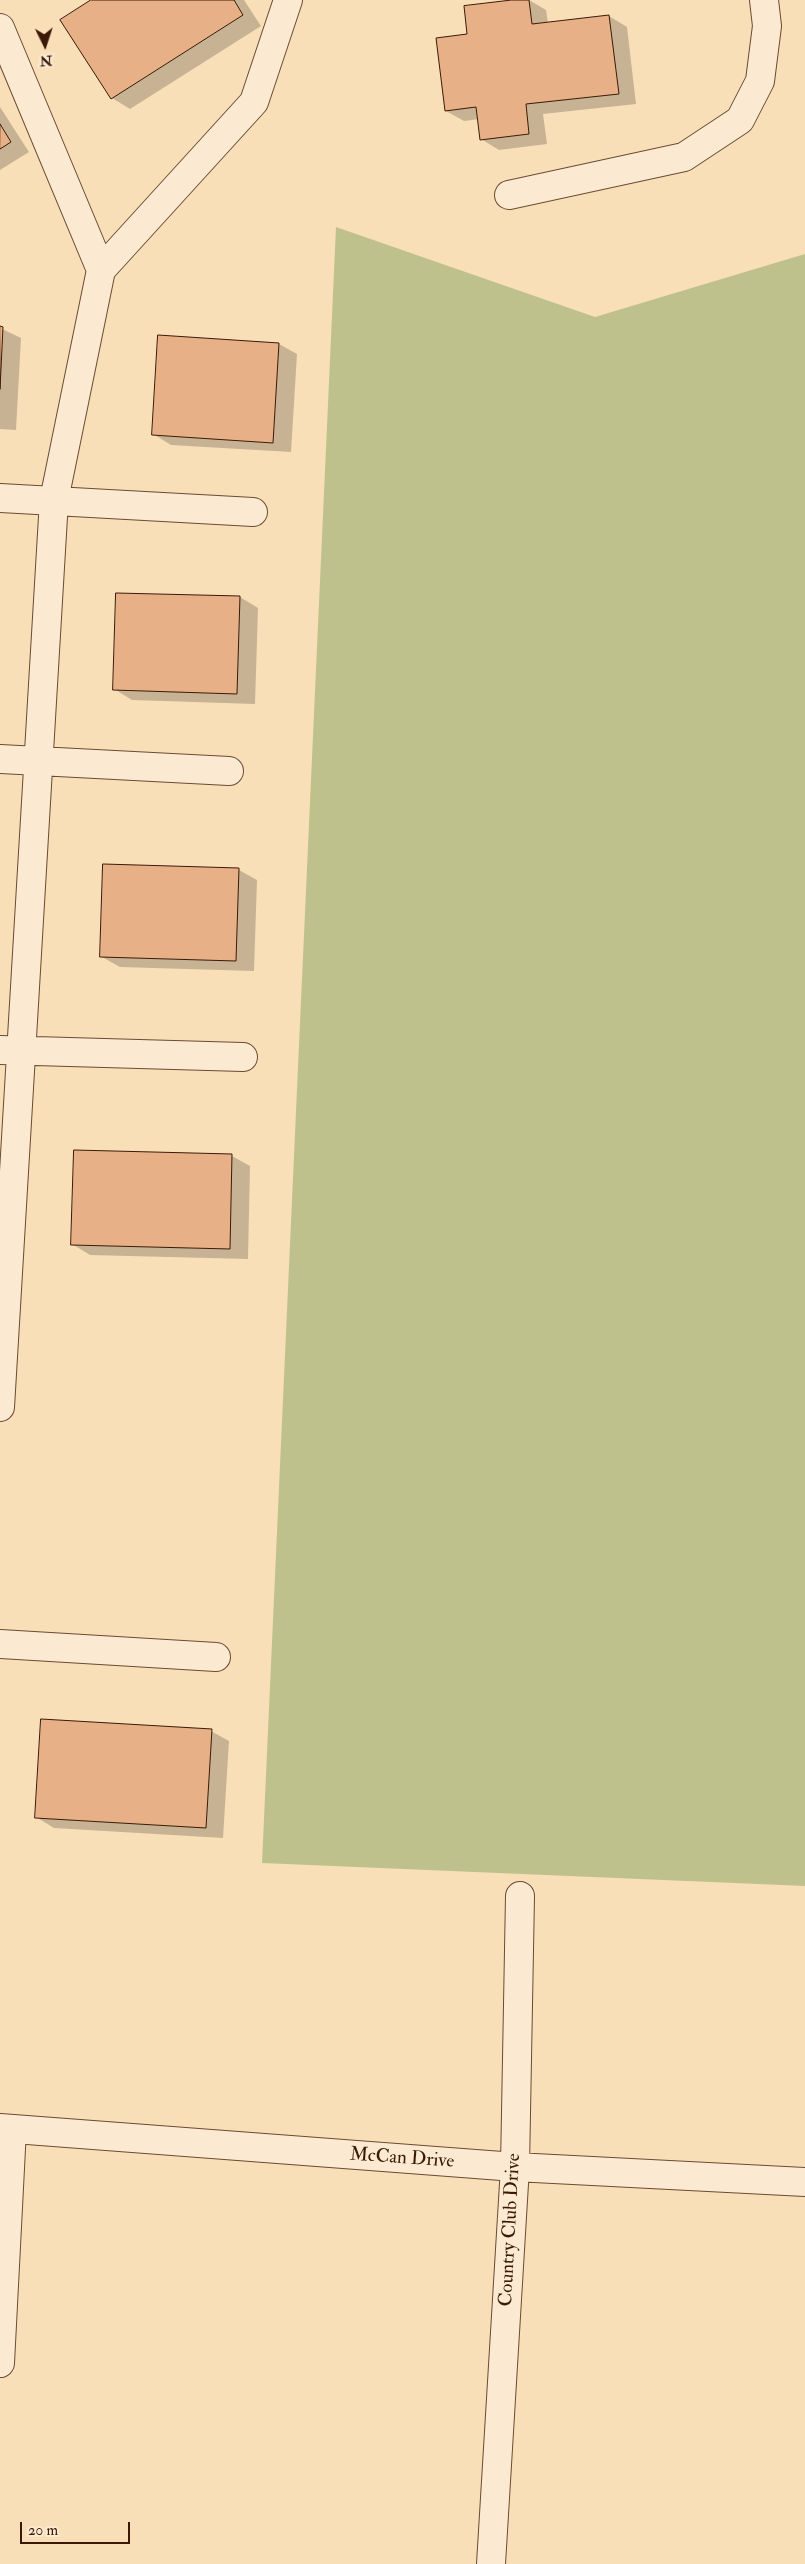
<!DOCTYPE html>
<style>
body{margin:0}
#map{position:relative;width:805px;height:2564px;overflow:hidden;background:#f9dfb8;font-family:"IM FELL Double Pica",serif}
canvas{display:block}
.north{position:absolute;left:20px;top:20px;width:50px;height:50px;-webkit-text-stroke:4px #fbead1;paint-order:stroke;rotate:176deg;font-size:14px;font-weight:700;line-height:20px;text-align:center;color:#3a1a07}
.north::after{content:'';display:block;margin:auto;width:18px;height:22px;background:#3a1a07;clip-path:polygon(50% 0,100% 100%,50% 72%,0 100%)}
.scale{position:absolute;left:20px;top:2522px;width:110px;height:22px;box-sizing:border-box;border:2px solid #3a1a07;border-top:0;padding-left:6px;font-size:15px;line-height:18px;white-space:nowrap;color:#3a1a07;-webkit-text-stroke:4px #fbead1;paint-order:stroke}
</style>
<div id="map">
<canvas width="805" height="2564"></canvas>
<div class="north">N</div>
<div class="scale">20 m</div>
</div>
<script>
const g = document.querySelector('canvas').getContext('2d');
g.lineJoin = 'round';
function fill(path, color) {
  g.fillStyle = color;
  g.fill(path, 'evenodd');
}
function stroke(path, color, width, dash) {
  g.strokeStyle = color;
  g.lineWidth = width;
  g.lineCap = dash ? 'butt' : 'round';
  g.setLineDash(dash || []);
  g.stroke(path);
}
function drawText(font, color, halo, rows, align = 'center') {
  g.font = font + ' "IM FELL Double Pica",serif';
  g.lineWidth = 5;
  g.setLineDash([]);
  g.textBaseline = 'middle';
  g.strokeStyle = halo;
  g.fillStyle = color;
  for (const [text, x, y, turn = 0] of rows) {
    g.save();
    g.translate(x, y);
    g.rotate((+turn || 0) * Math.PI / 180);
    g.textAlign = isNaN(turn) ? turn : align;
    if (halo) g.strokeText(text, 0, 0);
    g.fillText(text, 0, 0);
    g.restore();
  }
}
const green = new Path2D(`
 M336,227L595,317L805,254V1886L262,1863Z`);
const shadow = new Path2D(`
 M94,0H244L261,26L130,109L112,98Z
 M523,0H529L546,10L548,23L609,16L627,27L636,104L543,114L547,144L499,150L481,139L479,119L464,121L446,111L468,35Z
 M0,107L29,152L0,170Z
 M0,328L21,338L16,430L0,429Z
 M279,344L297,354L291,452L171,445L153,434Z
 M240,597L258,608L255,704L132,700L114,689Z
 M239,870L257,880L254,971L120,967L102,957Z
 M75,1152L232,1156L250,1166L248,1259L90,1255L72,1244Z
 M211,1731L229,1741L223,1838L54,1828L36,1817Z`);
const building = new Path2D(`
 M91,0H234L243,15L111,99L60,20Z
 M512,0H529L532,24L609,15L619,94L526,104L529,134L480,140L476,107L445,111L436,38L467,34L464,6Z
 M0,124L11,142L0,149Z
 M0,326L3,327L0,389Z
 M158,335L279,343L273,443L152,435Z
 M116,593L240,596L237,694L113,690Z
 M103,864L239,868L236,961L100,957Z
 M74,1150L232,1154L230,1249L71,1245Z
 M41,1719L212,1729L206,1828L35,1818Z`);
const minor = new Path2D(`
 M0,28L101,270
 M509,195L684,157L740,120L760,81L767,26L764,0
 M0,498L253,512
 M0,759L229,771
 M0,1050L243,1057
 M0,1407L54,500L101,270L254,102L288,0
 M0,1644L216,1657
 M0,2128L515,2167L805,2182
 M0,2363L12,2129
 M491,2564L515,2167L520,1896`);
const streetNames = [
 ["McCan Drive",402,2159,4],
 ["Country Club Drive",511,2230,-87]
];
fill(green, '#bfc18d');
fill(shadow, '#0003');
fill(building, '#e7b086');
stroke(building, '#3a1a07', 1);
stroke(minor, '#6a4b33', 30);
stroke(minor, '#fbead1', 28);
drawText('19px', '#3a1a07', '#fbead1', streetNames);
</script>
